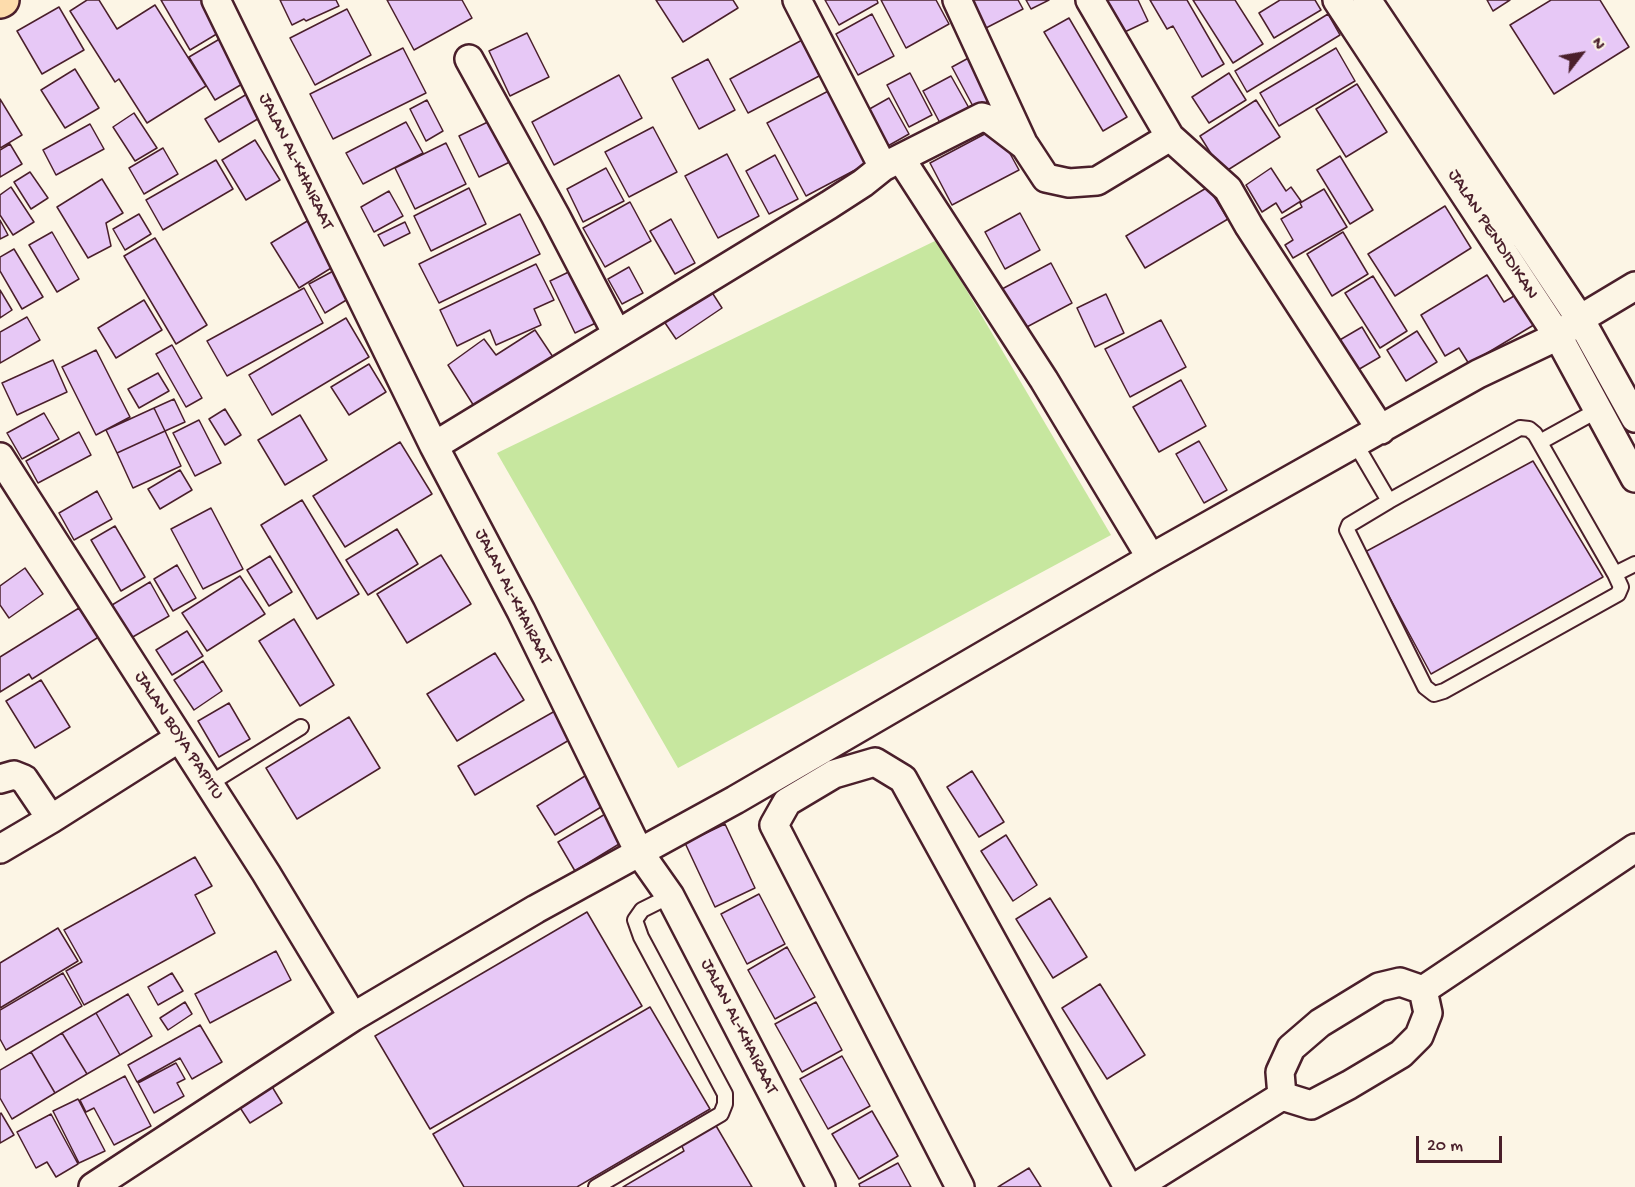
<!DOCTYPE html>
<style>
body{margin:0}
#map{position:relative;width:1635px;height:1187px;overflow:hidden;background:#fcf5e5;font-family:"Gochi Hand",sans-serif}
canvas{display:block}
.north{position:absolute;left:1551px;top:24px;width:60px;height:60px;-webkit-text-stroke:4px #fcf5e5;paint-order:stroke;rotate:59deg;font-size:16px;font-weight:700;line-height:24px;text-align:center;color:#4a1f2b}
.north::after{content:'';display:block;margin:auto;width:21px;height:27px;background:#4a1f2b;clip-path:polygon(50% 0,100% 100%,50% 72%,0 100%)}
.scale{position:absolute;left:1416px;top:1136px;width:86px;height:27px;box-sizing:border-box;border:3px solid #4a1f2b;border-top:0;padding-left:8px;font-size:18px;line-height:21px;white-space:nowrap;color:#4a1f2b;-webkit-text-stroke:4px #fcf5e5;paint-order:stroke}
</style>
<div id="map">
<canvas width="1635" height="1187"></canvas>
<div class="north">N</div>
<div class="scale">20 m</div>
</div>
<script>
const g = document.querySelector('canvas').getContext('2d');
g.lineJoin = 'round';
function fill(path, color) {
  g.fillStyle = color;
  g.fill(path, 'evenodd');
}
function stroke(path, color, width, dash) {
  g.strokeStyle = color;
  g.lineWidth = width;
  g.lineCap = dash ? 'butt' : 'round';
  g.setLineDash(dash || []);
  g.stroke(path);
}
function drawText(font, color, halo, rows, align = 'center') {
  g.font = font + ' "Gochi Hand",sans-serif';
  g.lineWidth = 6;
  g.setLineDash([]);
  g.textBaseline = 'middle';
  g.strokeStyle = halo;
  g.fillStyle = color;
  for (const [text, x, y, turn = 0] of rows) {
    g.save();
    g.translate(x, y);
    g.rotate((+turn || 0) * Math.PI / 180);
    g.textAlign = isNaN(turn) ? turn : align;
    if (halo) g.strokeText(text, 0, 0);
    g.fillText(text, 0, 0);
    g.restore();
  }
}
const green = new Path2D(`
 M937,240L1111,535L678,768L497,453Z`);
const building = new Path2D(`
 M87,0H99L117,29L155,5L206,86L147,123L119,79L115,82L70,11Z
 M161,0H208L225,29L190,50Z
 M280,0H336L339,6L306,21L304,19L292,25Z
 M387,0H462L472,18L414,50Z
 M656,0H733L738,8L683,42Z
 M825,0H877L878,3L839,25Z
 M881,0H936L949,24L906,48Z
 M969,0H1018L1023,9L984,29Z
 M1026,0H1049L1031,9Z
 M1097,0H1138L1148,21L1114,37Z
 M1150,0H1187L1224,64L1202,77L1173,26L1167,29Z
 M1193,0H1235L1263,44L1233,63Z
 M1280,0H1315L1321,10L1274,38L1259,13Z
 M1487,0H1510L1493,11Z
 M1551,0H1600L1629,47L1554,94L1510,25Z
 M59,7L84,50L42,74L17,31Z
 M347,9L371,55L315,85L290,38Z
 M872,14L894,56L858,75L836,34Z
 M1328,14L1340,35L1247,92L1235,71Z
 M1069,18L1127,117L1103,131L1044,32Z
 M527,33L549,77L510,96L489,51Z
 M223,37L249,80L215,100L189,57Z
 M804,39L823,74L748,113L730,79Z
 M403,48L426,93L333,139L310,94Z
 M1336,48L1355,81L1279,126L1260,93Z
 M974,55L997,98L975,110L952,67Z
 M708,59L735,110L699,129L672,78Z
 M75,69L99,108L65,128L41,90Z
 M910,73L932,115L909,127L887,85Z
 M1229,73L1246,100L1209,123L1192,97Z
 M619,75L642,118L554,165L532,122Z
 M951,76L969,108L940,123L923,91Z
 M1357,84L1387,132L1346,157L1316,109Z
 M836,87L874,160L806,196L767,123Z
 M247,94L261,117L219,142L205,119Z
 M889,98L909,134L886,147L866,111Z
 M0,99L22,135L0,148Z
 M427,100L443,131L426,141L410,109Z
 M1256,100L1280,137L1223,173L1200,136Z
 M134,113L157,148L135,161L113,127Z
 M498,117L518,158L479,177L459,136Z
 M406,122L423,153L363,184L346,153Z
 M90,124L104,149L56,175L43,150Z
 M653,127L677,172L629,197L605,152Z
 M996,128L1019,170L952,205L930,163Z
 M255,140L280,180L246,200L222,160Z
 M446,143L466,184L415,209L395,168Z
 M10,144L22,164L0,177V150Z
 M163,148L178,174L144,194L129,168Z
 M727,154L759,216L718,238L685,176Z
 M775,155L798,199L769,214L746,171Z
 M1340,156L1373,210L1350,224L1317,170Z
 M216,160L233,189L163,230L146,200Z
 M606,168L624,201L583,222L567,189Z
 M1271,168L1286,191L1291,187L1301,201L1282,213L1276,203L1262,212L1246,185Z
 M30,172L48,198L31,209L14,182Z
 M102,179L123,213L106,223L111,246L88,258L57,207Z
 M11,187L34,222L13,235L0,215V195Z
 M1208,187L1228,219L1145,268L1126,236Z
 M469,188L486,224L431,251L414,216Z
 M1324,189L1347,227L1293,258L1285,245L1293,240L1281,219L1302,207L1300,203Z
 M389,191L403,216L374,232L361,207Z
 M630,202L651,241L605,267L583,228Z
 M1445,206L1471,248L1395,296L1368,254Z
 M1020,213L1040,250L1005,269L985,232Z
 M139,214L151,234L125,250L113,229Z
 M520,214L540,254L439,303L419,264Z
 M671,219L695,263L675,274L650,231Z
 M0,220L8,235L0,239Z
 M309,220L336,265L299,288L271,243Z
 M405,222L410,233L384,246L378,235Z
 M52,232L79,279L57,292L29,245Z
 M1343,232L1368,274L1332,296L1307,254Z
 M155,238L207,325L176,344L124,256Z
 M14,249L43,297L22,309L0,271V257Z
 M1051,263L1072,303L1023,329L1002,289Z
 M536,264L554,300L534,309L541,325L496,345L490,330L457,346L440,310Z
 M579,267L604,319L575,333L550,281Z
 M629,267L643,293L622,304L608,279Z
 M337,269L353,296L325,313L309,284Z
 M1487,275L1504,302L1524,290L1542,320L1469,364L1459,348L1445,356L1421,315Z
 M1373,276L1407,331L1380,348L1345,293Z
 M706,283L722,308L676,339L659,314Z
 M304,288L323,323L227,376L207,341Z
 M0,290L12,310L0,318Z
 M1106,294L1124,333L1095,347L1077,308Z
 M144,300L162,330L116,358L98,328Z
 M27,317L40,340L0,363V332Z
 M346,318L369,357L272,415L249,375Z
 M1161,320L1186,367L1130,397L1105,349Z
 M1362,327L1380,357L1356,371L1338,341Z
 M535,330L557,363L479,414L448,365L484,339L496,355Z
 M1417,331L1437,362L1406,381L1387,350Z
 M172,345L202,398L186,407L156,354Z
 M96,350L130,417L96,435L62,367Z
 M53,360L67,392L17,415L2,383Z
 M369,364L386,392L349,415L331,387Z
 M158,373L169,391L139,408L128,389Z
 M1181,380L1206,426L1159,452L1133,407Z
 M174,399L185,422L165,431L154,408Z
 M154,408L165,431L117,453L106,430Z
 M225,409L241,435L225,445L209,419Z
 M44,413L59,439L22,459L7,433Z
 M300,415L327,460L285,485L258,440Z
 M199,420L221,463L195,476L173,433Z
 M165,431L181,466L133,488L117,453Z
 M79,432L91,455L38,483L26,461Z
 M1199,441L1227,490L1204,503L1176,454Z
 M400,442L432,494L345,547L313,496Z
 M1533,461L1603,577L1431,674L1365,552Z
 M180,470L192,490L160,509L148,489Z
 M97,491L112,519L74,540L59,513Z
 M302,500L359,594L317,619L261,525Z
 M211,508L243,569L203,589L171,529Z
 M115,526L145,577L121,591L91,540Z
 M397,529L418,564L368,595L346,560Z
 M441,555L471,604L407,643L377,594Z
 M270,556L292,592L269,606L247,570Z
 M177,565L196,598L173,611L154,579Z
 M25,568L43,594L9,618L0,605V586Z
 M240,576L265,614L207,651L182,613Z
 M150,582L169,616L131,638L112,605Z
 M79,608L87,620L94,616L105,633L32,679L29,674L0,692V657Z
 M294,619L334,685L300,706L259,641Z
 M187,631L203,656L172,675L156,650Z
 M495,653L524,700L457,741L427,694Z
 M203,661L222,691L194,710L174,680Z
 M41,680L70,727L35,748L6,701Z
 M229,703L250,739L219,757L198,721Z
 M555,711L571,739L475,795L458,766Z
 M349,717L380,768L297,819L266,768Z
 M593,771L611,801L555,835L537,806Z
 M972,771L1004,822L979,837L947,787Z
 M607,813L624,841L575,871L558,842Z
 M725,824L755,888L715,907L685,843Z
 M1006,835L1037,885L1013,901L981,851Z
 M195,857L212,886L195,895L215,933L84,1005L66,971L82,962L64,930Z
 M759,894L785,944L747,964L721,914Z
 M1050,898L1087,957L1053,978L1016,919Z
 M587,912L642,1006L430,1129L375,1036Z
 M58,928L78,961L0,1008V963Z
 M787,947L815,997L775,1019L748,970Z
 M276,951L291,980L210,1023L195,994Z
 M63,973L82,1006L6,1050L0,1039V1010Z
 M172,973L183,991L158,1005L148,987Z
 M1100,984L1145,1055L1107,1079L1062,1008Z
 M128,994L152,1036L120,1055L96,1013Z
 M185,1002L192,1014L168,1030L160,1018Z
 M816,1002L842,1050L802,1072L775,1024Z
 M650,1007L710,1109L577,1187H464L433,1134Z
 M96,1013L120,1055L87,1074L62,1033Z
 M200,1025L222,1062L192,1079L180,1058L137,1082L128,1065Z
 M62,1033L87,1074L55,1093L31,1052Z
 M31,1052L55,1093L12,1119L0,1098V1070Z
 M842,1056L870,1106L828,1129L800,1079Z
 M176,1063L185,1079L177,1083L184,1096L154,1113L138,1083Z
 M125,1076L151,1126L114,1145L94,1108L86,1112L80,1100Z
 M271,1085L282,1103L250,1123L239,1106Z
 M78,1099L105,1151L79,1163L53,1111Z
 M872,1111L898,1156L859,1179L832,1134Z
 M1,1113L14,1135L0,1143V1114Z
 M51,1114L78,1164L56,1177L47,1162L36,1168L17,1132Z
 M715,1124L752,1187H623L684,1151L681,1144Z
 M898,1163L911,1187H860L859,1184Z
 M1029,1168L1041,1187H998Z`);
const service = new Path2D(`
 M1540,442L1598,410
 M1355,443L1389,501L1349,525L1347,530L1425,687L1434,694L1444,691L1618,594L1621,587L1615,574L1535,434L1529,429L1520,428L1389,501
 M1615,574L1635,564
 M209,784L301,727
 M596,1187L721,1114L725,1104V1094L641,937L635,920L642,910L670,896`);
const minor = new Path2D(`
 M216,0L434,446L521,611L639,852L670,896L821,1187
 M797,0L883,167
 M957,0L1023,143
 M1090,0L1170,137
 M1337,0L1558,336L1635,478
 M1367,0L1580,319L1635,418
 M469,59L555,215L617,334
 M901,159L1044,380L1151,558
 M434,446L829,205L863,183L883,167L982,117L991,120L1025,146L1046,178L1069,183L1097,181L1170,137L1228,189L1249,226L1381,430
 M0,457L266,873L353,1017
 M0,779L14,775L24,779L51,819
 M0,849L51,819L179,738
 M1282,1096L1311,1105L1349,1085L1401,1054L1419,1036L1428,1013L1423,990
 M93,1187L353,1017L536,909L735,800L1151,558L1478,374L1558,336L1580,319L1635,286
 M960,1187L774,825L787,802L834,774L875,762L903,779L1128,1187
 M1136,1187L1282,1096L1280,1072L1291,1048L1320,1023L1379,987L1400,982L1423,990L1635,848`);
const trunk = new Path2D(`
 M0,1L2,0`);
const streetNames = [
 ["JALAN AL-KHAIRAAT",295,162,64],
 ["JALAN PENDIDIKAN",1492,235,57],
 ["JALAN AL-KHAIRAAT",512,597,63],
 ["JALAN BOYA PAPITU",178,736,57],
 ["JALAN AL-KHAIRAAT",738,1027,63]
];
fill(green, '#c7e79f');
fill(building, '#e7c8f6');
stroke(building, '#4a1f2b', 1.5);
stroke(service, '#4a1f2b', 18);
stroke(minor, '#4a1f2b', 32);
stroke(trunk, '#4a1f2b', 38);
stroke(service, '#fcf5e5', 14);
stroke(minor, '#fcf5e5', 27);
stroke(trunk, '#fddcac', 33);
drawText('18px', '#4a1f2b', '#fcf5e5', streetNames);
</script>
